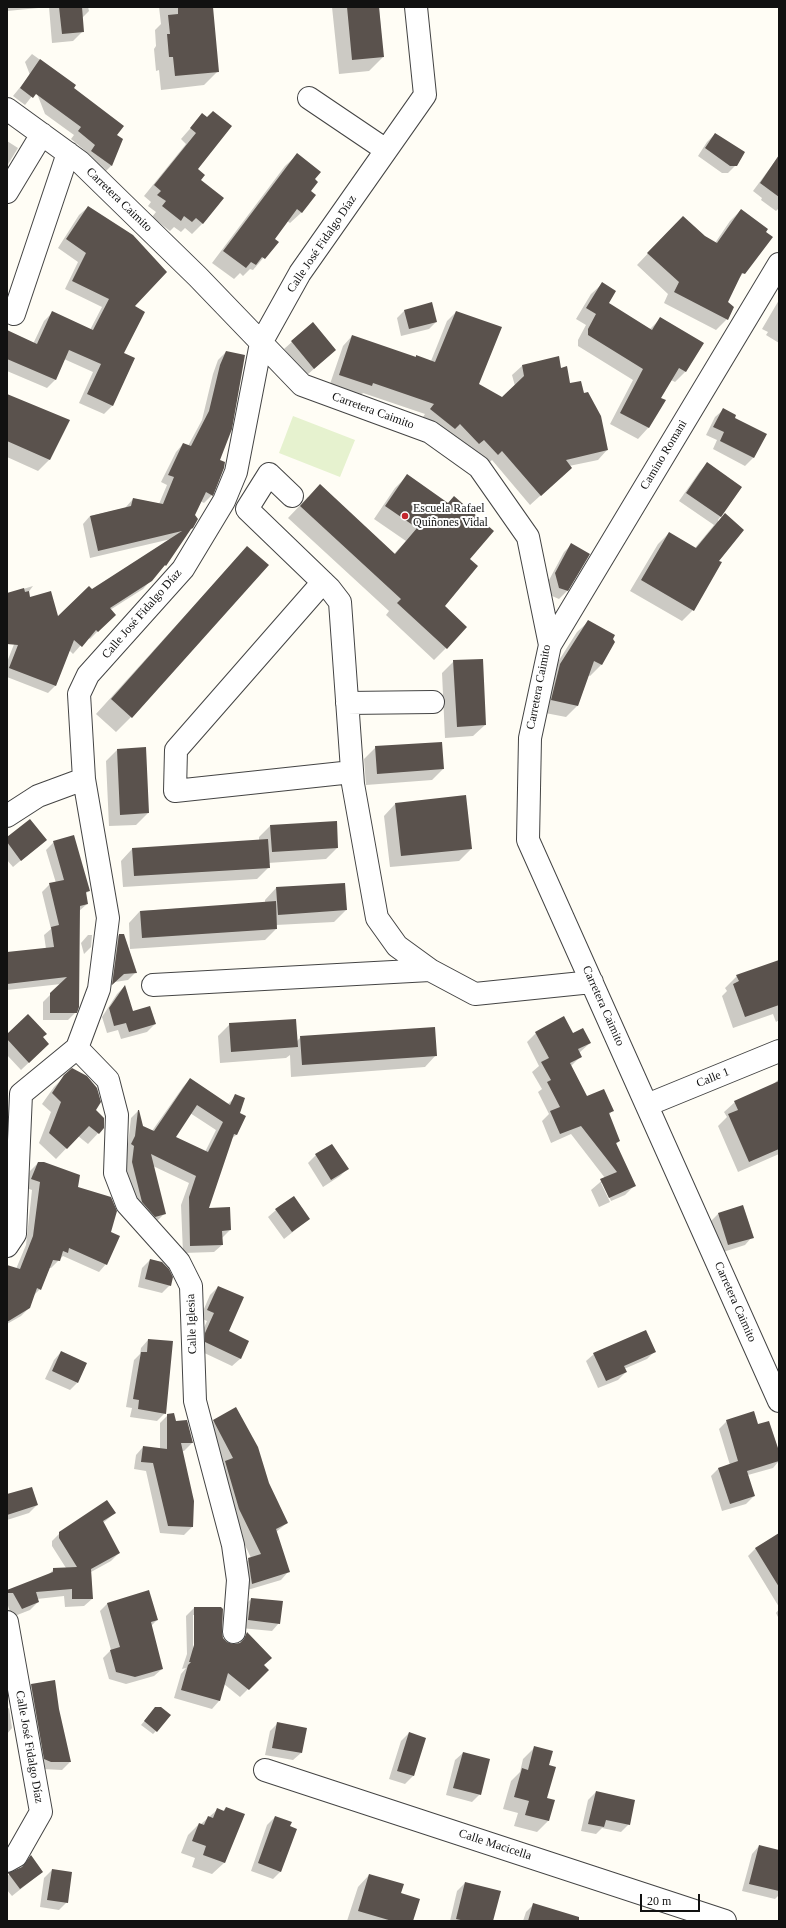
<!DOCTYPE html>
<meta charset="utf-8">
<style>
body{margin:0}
#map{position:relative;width:786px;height:1928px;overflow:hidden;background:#fffdf5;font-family:"Times New Roman",serif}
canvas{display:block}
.frame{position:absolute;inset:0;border:8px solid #111;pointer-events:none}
.scale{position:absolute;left:640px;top:1894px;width:60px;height:18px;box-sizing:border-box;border:2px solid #111;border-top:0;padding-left:5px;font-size:12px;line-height:14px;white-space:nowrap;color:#111;-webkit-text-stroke:3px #fff;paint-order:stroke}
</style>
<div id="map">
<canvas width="786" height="1928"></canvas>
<div class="frame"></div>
<div class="scale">20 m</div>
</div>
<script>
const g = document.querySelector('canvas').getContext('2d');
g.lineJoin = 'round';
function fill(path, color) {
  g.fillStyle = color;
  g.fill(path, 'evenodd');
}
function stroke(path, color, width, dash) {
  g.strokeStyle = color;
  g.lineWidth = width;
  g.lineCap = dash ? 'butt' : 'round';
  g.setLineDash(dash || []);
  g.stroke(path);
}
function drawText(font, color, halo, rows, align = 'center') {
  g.font = font + ' "Times New Roman",serif';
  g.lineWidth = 4;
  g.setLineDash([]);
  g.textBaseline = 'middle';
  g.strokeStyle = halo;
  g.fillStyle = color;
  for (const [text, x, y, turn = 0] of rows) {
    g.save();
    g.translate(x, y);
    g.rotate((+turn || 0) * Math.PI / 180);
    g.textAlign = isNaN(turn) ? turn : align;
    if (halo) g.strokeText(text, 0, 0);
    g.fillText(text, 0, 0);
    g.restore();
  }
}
const pitch = new Path2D(`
 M293,416L355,440L340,477L279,453Z`);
const shadow = new Path2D(`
 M7,7H88L89,11L82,18L83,31L73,41L52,43L49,7L7,11Z
 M159,7H211L218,71L204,85L161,90L159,70L156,71L154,49L156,46L155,30L161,24Z
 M332,7H379L383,57L369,71L339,74Z
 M32,54L75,85L73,89L115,135L112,165L104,173L84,159L88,153L71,139L74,135L45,114L36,91L25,105L13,96L30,75L25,62Z
 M202,115L196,170L199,181L203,223L192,234L185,228L181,232L174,227L170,231L152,217L156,212L148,206L151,202L144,196L186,144L181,139Z
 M715,134L736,165L728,173H722L698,156L707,142Z
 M7,141L18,148L7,166Z
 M297,155L314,180L302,212L290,223L287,221L273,239L277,242L253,270L250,269L243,276L240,273L234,279L212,263L285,166Z
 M776,160L779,162V208L776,211L761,200L762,198L753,191Z
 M88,207L133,306L122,354L134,359L112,406L104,414L79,403L93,372L64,359L55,380L47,388L7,371V331L33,344L44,321L52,313L90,330L102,307L65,289L78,262L58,248L79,215Z
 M741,210L771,237L737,281L726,302L733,307L727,319L716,330L664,303L668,294L637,265L672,228L704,237L715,243L730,221Z
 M602,284L607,303L650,329L661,318L702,343L685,372L675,382L671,380L660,398L665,401L648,428L638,439L610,424L633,380L578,346V340L586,325L576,319L591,294Z
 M779,300V343L766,335L768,332L762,329Z
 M404,311L436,322L429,329L401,336L397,318Z
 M456,312L478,385L502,398L515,386L512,375L522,366L561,369L569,384L583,394L600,417L607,450L598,460L569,466L571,468L530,505L492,460L488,464L473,449L468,453L421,420L425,414L363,393L361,395L330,384L343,346L352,336L414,358L416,356L431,361L447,321Z
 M313,323L327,357L306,376L284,349Z
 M226,352L219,460L212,495L204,503L200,501L165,565L143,589L110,610L107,622L90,639L88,637L73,654L69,650L56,685L48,693L7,677V662L30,604L58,618L92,591L171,539L90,558L83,524L90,516L125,508L133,499L159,504L167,485L161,482L176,452L183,444L188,446L202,420L213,374L218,360Z
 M723,410L734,418L765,434L753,458L745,466L713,449L717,440L706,435L715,417Z
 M7,411L50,459L38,471L7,457Z
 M707,464L741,488L718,520L717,561L693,610L682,621L630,591L658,544L669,533L695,548L714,525L679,501L700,471Z
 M407,476L469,560L443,606L446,648L434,660L386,615L389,611L288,518L308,497L394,554L406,541L374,519L395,488Z
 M571,545L589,554L567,591L559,599L552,596L548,582L564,552Z
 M247,547L131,717L116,732L96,714Z
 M33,586L7,621V594Z
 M589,621L614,642L601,665L590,676L588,675L578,705L566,717L540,712L549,676L577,632Z
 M454,661L485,725L473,736L445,738L442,673Z
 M376,747L443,769L432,780L366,785L364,759Z
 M117,750L148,813L136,825L109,826L106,761Z
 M395,804L471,849L459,861L390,867L384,816Z
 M270,826L337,848L326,859L268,863L269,867L257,879L123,887L121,861L132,849L259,841V837Z
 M7,838L45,840L13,867L7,860Z
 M54,842L89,891L85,894L87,904L78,912L76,1012L68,1020H43V1002L61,984L7,990V953L46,949L44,935L51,929L42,892L50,884L56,883L46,850Z
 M276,888L346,910L334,922L276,925V929L265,940L130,949L129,923L140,911L265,903V900Z
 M88,935H92L91,947L84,954L81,943Z
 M119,935L136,972L128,980L115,982L105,991L111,943Z
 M779,961V1020L776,1022L773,1014L733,1028L722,996L727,991L725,988L737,976Z
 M124,987L132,1012L155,1024L147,1032L121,1039L118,1030L107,1033L102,1017L117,994Z
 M230,1024L297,1041L301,1037L436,1055L425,1067L291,1077L290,1055L286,1058L220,1063L218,1036Z
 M536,1033L573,1035L590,1043L579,1053L581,1056L571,1066L587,1097L612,1111L609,1115L619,1141L615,1145L634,1186L625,1195L611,1201L603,1183H601L610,1202L599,1207L591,1190L605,1178L571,1134L551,1143L542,1121L549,1114L538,1092L542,1089L532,1072L539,1066L527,1042Z
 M7,1035L42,1038L40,1052L21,1070L7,1055Z
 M65,1076L95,1111L103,1128L88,1144L78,1136L56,1159L39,1143L51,1112L42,1104L54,1087Z
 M190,1079L227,1105L236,1096L239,1114L244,1116L236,1135L230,1140L208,1209L230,1230L222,1238V1245L214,1252L183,1253L181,1205L189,1183L153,1166L165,1213L157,1221L147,1224L125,1170L124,1152L128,1144L131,1118L138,1111L143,1127L152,1131L183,1087ZM190,1113L216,1130L205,1152L174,1137Z
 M779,1079V1154L738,1172L718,1126L727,1117L724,1112L735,1102L771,1086Z
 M316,1155L347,1169L340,1176L323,1187L308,1163Z
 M38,1163L77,1187L110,1233L106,1264L99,1272L63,1256L51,1268H48L40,1289L33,1296L29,1308L21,1316L7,1324V1266L16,1269L26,1245L32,1190L24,1187L30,1171Z
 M276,1210L309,1219L284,1239L268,1217Z
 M718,1214L752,1237L745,1245L720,1253L711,1221Z
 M150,1260L170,1285L162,1293L138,1287L142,1268Z
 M218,1287L228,1332L248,1341L240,1359L232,1366L198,1350V1341L207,1321L200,1318L210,1295Z
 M148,1340L165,1413L157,1421L130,1417L132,1408L126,1407L134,1360L140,1354L141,1348Z
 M61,1352L77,1383L70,1390L45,1379L54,1360Z
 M654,1352L647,1359L624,1369L626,1372L618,1380L598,1388L586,1361L594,1354Z
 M168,1415L175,1422L186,1421L192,1443L184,1451H182L192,1527L184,1535L160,1533L146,1471L134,1469L136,1455L143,1447L160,1449V1423Z
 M213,1421L268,1483L287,1523L276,1532L288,1572L281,1580L244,1591L240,1567L251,1558L232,1517L218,1470L224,1463L206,1428Z
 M727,1421L757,1426L779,1455V1461L773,1468L748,1475L754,1496L746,1504L722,1511L711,1476L719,1468L730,1465L719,1429Z
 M7,1495L37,1505L29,1513L7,1520Z
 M115,1513L103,1523L119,1553L111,1561L91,1572L92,1599L84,1606L65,1607L64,1596L37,1599L38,1602L30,1610L12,1617L7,1603L8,1591L47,1576L54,1569L66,1568L52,1546V1541L60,1533Z
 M779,1534V1607L748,1556L756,1548Z
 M251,1599L279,1623L272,1631L241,1628L243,1607Z
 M108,1603L157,1620L151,1626L162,1669L154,1676L126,1684L109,1679L103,1658L111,1650L100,1611Z
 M194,1608L221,1631L222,1638L227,1643L238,1645L247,1634L263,1665L267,1670L240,1697L224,1684L219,1701L212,1709L174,1698L181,1674L186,1668L182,1669L187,1654L186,1616ZM193,1615H195V1650H193Z
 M779,1609V1619L776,1613Z
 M31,1684L58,1709L70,1762L62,1770L43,1769L23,1692Z
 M9,1708L12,1728L7,1734V1709Z
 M152,1712L156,1731L153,1734L141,1725Z
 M278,1723L301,1753L293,1760L265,1755L270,1731Z
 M409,1733L425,1738L413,1776L405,1784L389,1779L401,1741Z
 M535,1747L548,1766L546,1798L548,1821L537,1832L514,1826L518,1813L503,1809L511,1781L520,1772L523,1759Z
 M463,1753L480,1794L472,1802L446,1795L455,1760Z
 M596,1792L629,1824L621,1832L602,1828L596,1834L581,1831L588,1800Z
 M226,1808L243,1815L224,1863L212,1874L192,1867L195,1858L181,1853L188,1835L199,1824H201L217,1810L222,1812Z
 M275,1817L281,1871L273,1879L251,1871L267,1825Z
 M759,1846L779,1851V1895L775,1899L742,1891L752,1854Z
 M31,1857L42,1872L12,1896L7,1890V1876L20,1869Z
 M52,1870L67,1902L59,1910L40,1907L44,1878Z
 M369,1875L400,1894L412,1921H347L358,1887Z
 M465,1883L492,1921H450L457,1891Z
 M534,1904L570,1921H523L526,1912Z`);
const building = new Path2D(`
 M59,7H82L84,32L62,34Z
 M178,7H213L219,72L175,76L173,57H169L167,34H170L168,15L178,14Z
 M347,7H379L384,57L352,60Z
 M40,59L76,85L74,88L124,126L117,135L123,139L112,166L91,151L95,145L78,131L81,127L36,94L33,98L20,88Z
 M213,111L232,126L198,169L205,175L201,180L224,198L203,224L196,218L192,222L184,216L181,221L162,206L166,201L157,195L161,191L154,185L196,133L190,128L202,113L207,117Z
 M715,133L745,152L737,166H730L705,148Z
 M297,153L321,172L315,179L318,182L311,191L316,195L302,213L297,209L275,239L279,242L265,259L262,257L256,265L251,262L246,268L223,251Z
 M779,155V197L760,183Z
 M88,206L133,235L167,272L135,306L145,312L124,353L135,358L113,406L87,394L101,364L69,350L56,380L7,359V330L37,344L52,311L93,330L109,299L72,281L86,253L66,239Z
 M741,209L768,229L766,232L773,237L745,274L742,273L728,302L734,307L728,320L674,292L679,282L647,253L683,216L705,236L717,243Z
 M602,282L616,291L609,303L652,330L660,317L704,343L686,372L679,368L661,398L666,400L649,428L620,413L643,369L588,335V329L596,314L586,308Z
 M432,302L437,322L409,329L404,310Z
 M456,311L502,327L479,384L502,397L524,376L522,365L559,356L561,368L567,366L570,383L581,381L584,393L588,392L601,416L608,450L566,460L572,468L541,496L502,451L498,455L484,440L479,444L460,424L455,429L430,409L434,404L373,383L372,386L339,375L352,335L416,357V355L435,362Z
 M313,322L336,350L314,369L291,341Z
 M226,351L245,355L232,429L220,460L225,462L224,468L213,496L206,492L195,515L198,519L193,528L191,529L166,566L165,565L152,581L110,608L116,615L98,632L96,630L82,647L74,640L56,686L9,668L18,645L7,644V593L24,588L25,592L29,591L30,597L51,591L58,616L89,586L92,589L182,531L98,551L90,516L131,506L133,498L163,504L174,477L168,475L183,443L191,446L209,411L220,365Z
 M7,394L70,420L50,460L7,441Z
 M723,408L736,415L735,418L767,434L754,458L720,441L724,432L713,427Z
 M707,462L742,487L721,517L686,493Z
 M407,474L448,503L454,496L494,531L470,559L478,566L445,606L467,627L447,649L397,603L401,599L300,506L320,484L395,554L417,528L385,506Z
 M725,513L744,530L719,561L722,562L694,611L641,580L669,532L696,548Z
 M571,543L590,554L568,591L559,588L555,573Z
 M247,546L269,565L132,718L111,699Z
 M588,620L615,635L613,639L615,642L602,665L594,661L578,706L551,700L560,664Z
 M483,659L486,725L457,727L453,660Z
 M442,742L444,769L377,774L375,746Z
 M146,747L149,813L120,815L117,749Z
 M466,795L472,849L401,856L395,803Z
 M30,819L47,840L21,861L7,842V837Z
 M337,821L338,848L272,852L270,825Z
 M74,835L90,891L86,892L88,904L80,906L79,1007L77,1013H50V993L67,977L7,984V952L54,947L51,927L59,925L49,883L64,880L53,841Z
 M268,839L270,868L134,876L132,848Z
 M345,883L347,910L278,915L276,887Z
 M276,901L277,929L142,938L140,911Z
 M119,934H124L137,973L124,974L112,985Z
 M779,960V1005L745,1017L733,984L739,981L736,975Z
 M125,985L133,1011L150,1006L156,1024L129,1032L126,1023L114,1026L109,1008Z
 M28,1014L47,1034L43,1037L49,1044L29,1063L7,1039V1034Z
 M564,1016L573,1033L583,1028L591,1043L578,1049L582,1057L570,1063L587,1096L604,1089L614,1111L609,1113L620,1141L616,1143L636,1186L609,1198L600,1179L617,1172L581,1126L560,1134L550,1111L560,1107L547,1082L551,1080L541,1062L549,1058L535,1032Z
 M296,1019L298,1047L231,1052L229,1023Z
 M435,1027L437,1056L302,1065L300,1036Z
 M72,1068L87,1076L97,1088L101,1102L96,1110L104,1118V1128L99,1134L89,1126L67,1149L49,1133L61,1102L52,1093L64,1075Z
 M190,1078L230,1105L235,1094L245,1098L240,1113L246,1116L237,1135L234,1134L209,1208L230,1207L231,1230L222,1231L223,1245L190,1246L189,1197L196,1176L151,1154L166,1214L155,1217L142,1202L132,1162L134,1146L131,1144L135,1136L138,1110H139L143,1126L154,1131ZM197,1105L223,1122L208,1152L176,1137Z
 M779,1081V1149L749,1162L728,1114L738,1110L734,1101Z
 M332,1144L349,1169L331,1180L315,1154Z
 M38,1162H44L80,1175L78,1187L111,1197L117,1211L111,1232L120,1236L107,1265L69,1248L68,1253L63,1251L60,1261L53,1260L41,1290L37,1288L30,1308L7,1322V1265L20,1269L33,1236L40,1182L31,1179Z
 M294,1196L310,1219L292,1232L275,1209Z
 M743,1205L754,1238L728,1245L718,1213Z
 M150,1259L162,1262L169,1269L173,1277L171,1286L145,1279Z
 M218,1286L244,1297L229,1331L249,1341L241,1359L205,1342V1333L214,1313L207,1310Z
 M646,1330L656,1352L624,1366L627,1372L606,1381L593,1353Z
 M148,1339L173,1341L166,1414L138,1409L139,1400L133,1399L141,1352H147Z
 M61,1351L87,1363L78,1383L52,1371Z
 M236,1407L258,1447L269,1483L288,1523L276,1529L290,1572L252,1584L248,1558L261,1554L239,1509L225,1461L233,1458L213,1420Z
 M754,1411L758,1424L769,1421L779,1451V1461L747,1471L755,1496L730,1504L718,1468L738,1461L726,1420Z
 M174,1413L176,1421L187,1420L193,1443H181L194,1501L193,1527L168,1526L153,1463L141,1462L143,1446L167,1449V1414Z
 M32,1487L38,1505L7,1515V1494Z
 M107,1500L116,1513L103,1521L120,1553L91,1569L93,1599H72V1589L36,1592L39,1602L22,1609L13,1593H8L7,1590L53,1572V1568L77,1567L59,1538V1532Z
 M779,1533V1587L755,1548Z
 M149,1590L158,1620L151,1622L163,1669L135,1677L116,1672L110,1650L120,1647L107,1603Z
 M251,1598L283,1601L280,1624L248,1620Z
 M194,1607H221L223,1609L222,1631L223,1638L227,1642L233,1644L240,1643L244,1639L247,1632L272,1658L264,1665L269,1670L249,1690L228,1673L220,1701L181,1690L188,1665L191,1662H189L194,1645Z
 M55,1680L59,1709L71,1762H51L44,1759L31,1684Z
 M155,1707H161L171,1715L157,1732L144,1721Z
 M277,1722L307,1728L302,1753L272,1748Z
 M409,1732L426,1738L414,1776L397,1771Z
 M534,1746L553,1751L549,1765L556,1767L547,1798L555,1800L549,1821L525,1815L529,1801L514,1797L522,1768L528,1770Z
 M463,1752L490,1759L481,1795L453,1788Z
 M596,1791L635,1800L630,1825L606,1820L604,1827L588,1824Z
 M226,1807L245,1814L225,1863L203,1855L206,1846L192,1841L199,1823L204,1825L208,1816L213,1818L217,1808L224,1811Z
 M275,1816L292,1822L290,1826L297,1829L281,1872L258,1863Z
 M759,1845L779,1850V1891L749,1884Z
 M31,1855L43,1872L20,1889L8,1873L22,1867Z
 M52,1869L72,1872L68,1903L47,1900Z
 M369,1874L404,1884L401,1893L420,1899L413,1921H392L358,1911Z
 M465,1882L501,1891L493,1921H465L456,1919Z
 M533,1903L579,1917V1921H528Z`);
const minor = new Path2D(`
 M309,98L386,150
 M7,109L80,162L198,277L302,385L430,432L479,467L528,537L550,645L530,738L528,840L779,1401
 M7,192L42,134
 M14,314L68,153
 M292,496L269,474L247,509L330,589L340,602L353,784L377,918L397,946L430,970
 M323,582L176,750L175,791L352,772
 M550,645L779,264
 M347,703L433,702
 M7,816L38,796L84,779
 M153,985L430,970L475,994L592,982
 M77,1048L108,1080L117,1115L115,1173L127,1204L179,1262L191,1286L195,1401L233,1545L238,1580L234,1632
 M647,1105L779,1051
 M7,1246L15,1234L21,1094L77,1048L99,989L108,918L84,779L79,694L88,675L183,569L224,501L236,472L261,343L300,273L425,95L416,7
 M7,1622L41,1812L16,1856L7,1861
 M265,1770L725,1921`);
const markers = [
 [405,516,4,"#c4262e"]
];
const streetNames = [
 ["Carretera Caimito",119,200,44],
 ["Calle José Fidalgo Díaz",322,244,-56],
 ["Carretera Caimito",373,411,20],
 ["Camino Romani",664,455,-59],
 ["Calle José Fidalgo Díaz",142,614,-49],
 ["Carretera Caimito",539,687,-79],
 ["Carretera Caimito",603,1006,66],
 ["Calle 1",713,1078,-22],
 ["Carretera Caimito",735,1302,66],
 ["Calle Iglesia",192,1324,-92],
 ["Calle José Fidalgo Díaz",29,1747,80],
 ["Calle Macicella",495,1845,18]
];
const poiNames = [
 ["Escuela Rafael",413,509],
 ["Quiñones Vidal",413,523]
];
fill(pitch, '#e6f2cf');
fill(shadow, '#0003');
fill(building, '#5a524d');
stroke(minor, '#444', 24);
stroke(minor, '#fff', 22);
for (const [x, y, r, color] of markers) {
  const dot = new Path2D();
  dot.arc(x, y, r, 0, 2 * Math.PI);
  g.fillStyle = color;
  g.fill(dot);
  stroke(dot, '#fff', 1.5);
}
drawText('12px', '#111', '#fff', streetNames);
drawText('12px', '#111', '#fff', poiNames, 'left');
</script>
